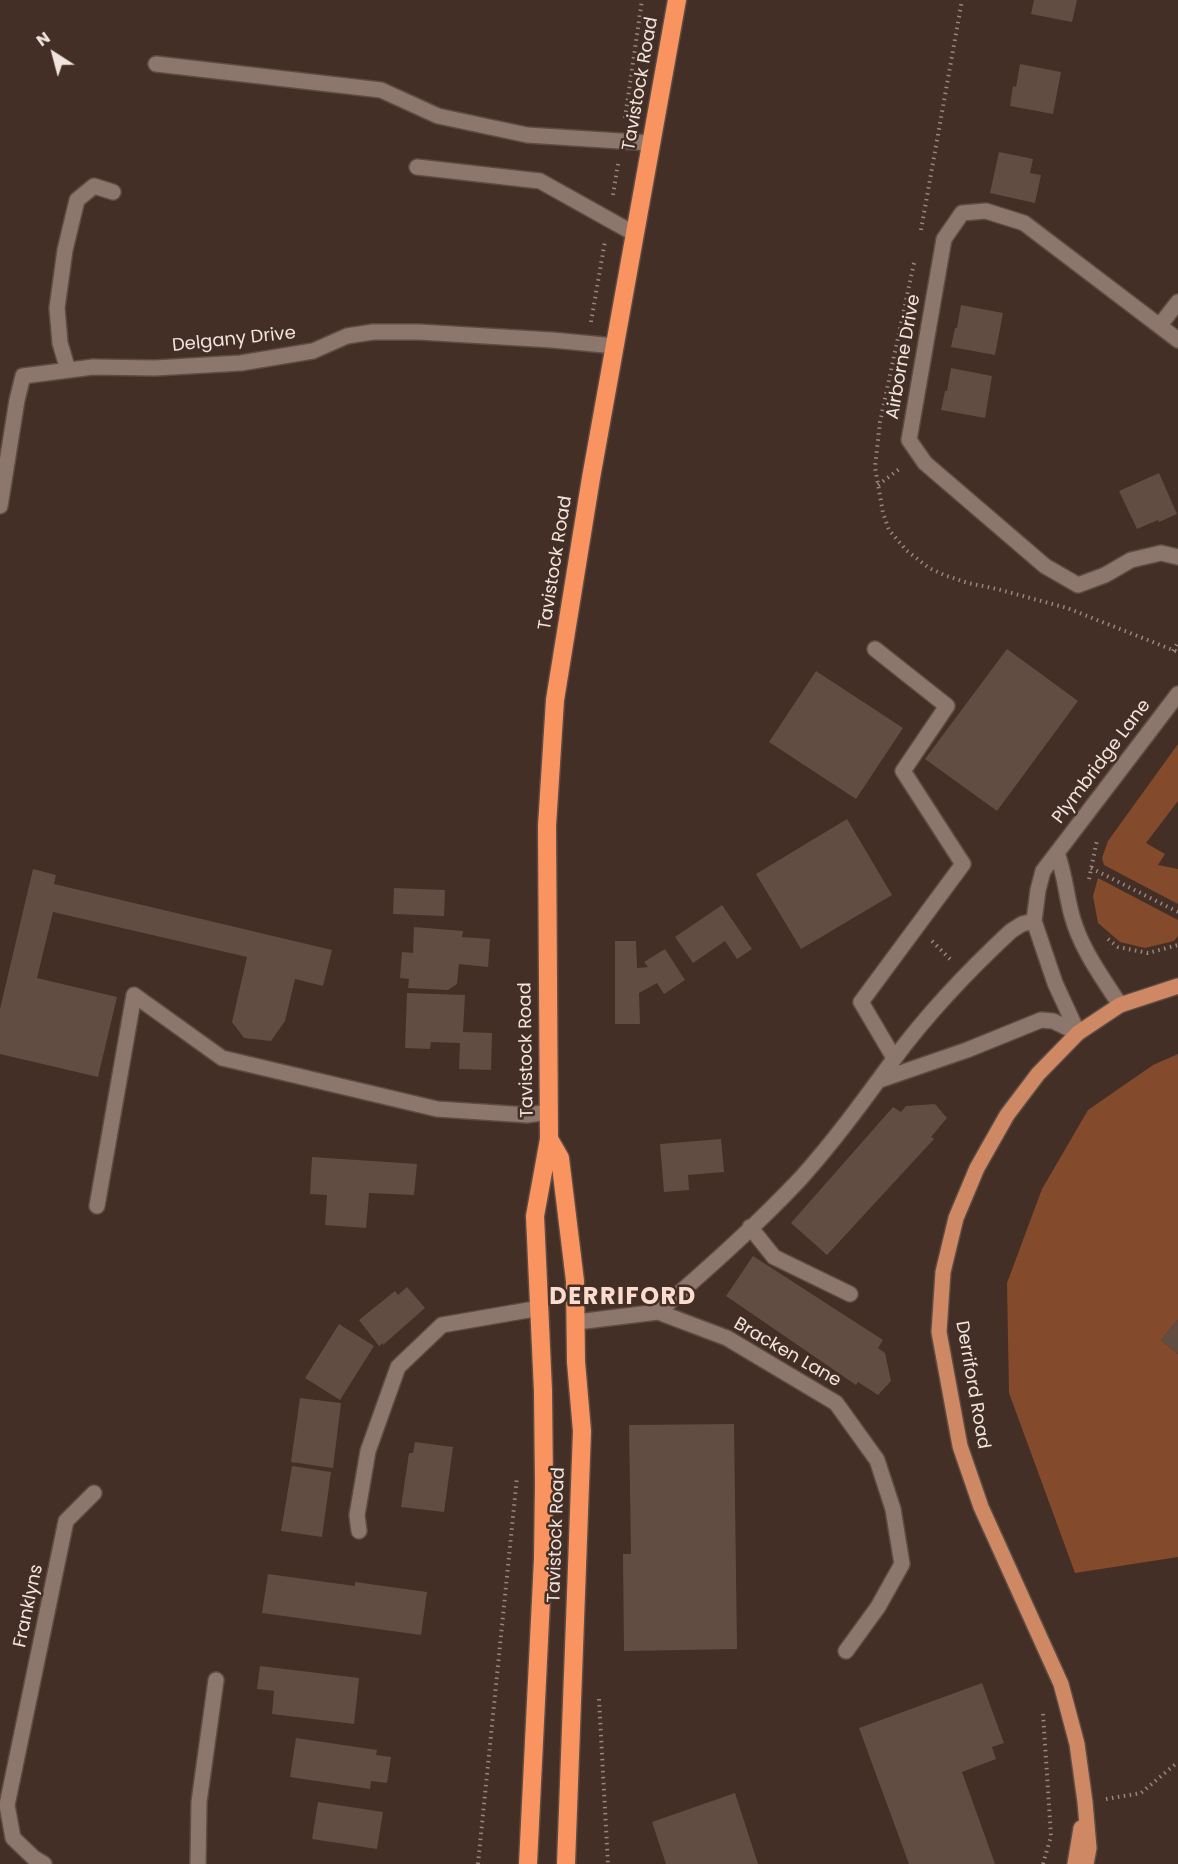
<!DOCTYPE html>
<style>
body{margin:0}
#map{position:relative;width:1178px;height:1864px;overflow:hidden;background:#432f25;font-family:Poppins,sans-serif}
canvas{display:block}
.north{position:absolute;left:24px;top:24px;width:60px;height:60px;-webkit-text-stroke:4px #432f25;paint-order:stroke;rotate:324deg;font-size:16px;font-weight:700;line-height:24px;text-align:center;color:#f1e4de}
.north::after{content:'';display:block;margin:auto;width:21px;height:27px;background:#f1e4de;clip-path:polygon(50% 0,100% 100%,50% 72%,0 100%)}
</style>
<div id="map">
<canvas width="1178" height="1864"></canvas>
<div class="north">N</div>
</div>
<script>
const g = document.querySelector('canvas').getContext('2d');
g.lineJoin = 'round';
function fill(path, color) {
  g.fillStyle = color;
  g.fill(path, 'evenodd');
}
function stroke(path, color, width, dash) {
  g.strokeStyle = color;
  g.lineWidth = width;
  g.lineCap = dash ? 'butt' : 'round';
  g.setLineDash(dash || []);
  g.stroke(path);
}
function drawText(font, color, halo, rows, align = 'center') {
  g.font = font + ' Poppins,sans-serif';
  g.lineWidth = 5;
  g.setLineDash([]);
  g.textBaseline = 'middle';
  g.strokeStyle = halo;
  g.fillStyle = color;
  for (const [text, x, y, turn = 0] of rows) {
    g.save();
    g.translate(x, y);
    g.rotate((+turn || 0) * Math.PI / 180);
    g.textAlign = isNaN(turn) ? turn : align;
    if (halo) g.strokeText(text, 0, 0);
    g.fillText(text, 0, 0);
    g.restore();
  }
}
const green = new Path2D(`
 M1178,744V801L1146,843L1165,854L1158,865L1178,869V904L1104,865L1102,858L1108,841Z
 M1098,878L1178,920V936L1174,941L1145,948L1120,942L1098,923L1093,896Z
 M1178,1054V1320L1161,1340L1178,1354V1557L1075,1573L1009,1393L1007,1283L1042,1189L1088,1110L1153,1065Z`);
const building = new Path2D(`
 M1034,0H1077L1072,22L1031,14Z
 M1020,64L1061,72L1053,114L1010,106L1013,86L1016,87Z
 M999,152L1033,159L1030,173L1041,175L1035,203L990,193Z
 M961,305L1003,313L995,355L951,347L955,328H957Z
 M951,368L992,376L985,418L941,410L945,391H947Z
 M1159,473L1177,514L1159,522L1158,520L1137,529L1119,491Z
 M1007,649L1078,701L997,811L925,759Z
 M816,671L903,728L856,799L769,742Z
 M847,819L892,895L801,949L756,874Z
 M33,869L56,875L54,884L332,950L323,986L295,979L285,1021L271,1041L244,1038L232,1022L247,957L53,912L37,978L117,997L98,1077L0,1054V1009Z
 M394,888L445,890L444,916L393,914Z
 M722,905L752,949L737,959L725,941L693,963L675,937Z
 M414,927L463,931L462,937L490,939L488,967L459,964L457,984L448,990L408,988L409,979L400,978L402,952L413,953Z
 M615,941H636L637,968L648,967L644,962L665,949L685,980L664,994L657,983L639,993L640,1024H615Z
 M407,993L465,995L463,1032L492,1033L491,1070L459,1069L460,1043L431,1042L430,1049L405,1048Z
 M935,1104L947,1118L931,1137L934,1139L827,1255L791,1223L893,1107L901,1112L906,1106Z
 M721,1139L724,1172L688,1175L689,1190L664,1192L660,1144Z
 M312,1157L417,1164L414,1195L369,1193L366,1228L325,1225L327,1195L310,1194Z
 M753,1256L883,1340L878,1348L885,1353L891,1381L878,1395L858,1382L856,1385L726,1296Z
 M407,1287L425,1308L383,1345V1343L379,1346L359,1320L395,1291L398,1295Z
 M1178,1320V1354L1161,1340Z
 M339,1324L374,1346L340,1400L305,1378Z
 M300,1398L341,1403L333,1468L291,1462Z
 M734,1424L737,1649L624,1651L623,1554H631L629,1425Z
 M415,1442L453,1447L444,1512L401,1507L409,1453H413Z
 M292,1466L331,1472L322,1537L281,1531Z
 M268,1574L355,1586V1582L427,1592L421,1635L262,1613Z
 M260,1666L359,1678L354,1724L272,1714L274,1691L257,1689Z
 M982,1683L1004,1743L992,1747L996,1759L962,1772L995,1864H909L859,1728Z
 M296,1738L377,1750L376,1755L391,1757L387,1783L371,1781L370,1789L290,1777Z
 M735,1793L758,1864H666L652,1822Z
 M318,1802L383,1812L377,1849L312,1839Z`);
const path = new Path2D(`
 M625,118L642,0
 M613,195L618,164
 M921,230L962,0
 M914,263L880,422L875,467L883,513L889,530L906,550L929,568L944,575L968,583L997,589L1067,608L1178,652
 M591,322L605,241
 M878,485L902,467
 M1173,651L1178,642
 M1091,868L1178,912
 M1089,879L1097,840
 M1108,939L1118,947L1148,953L1178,945
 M932,941L950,959
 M599,1699L608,1864
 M1106,1799L1141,1793L1178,1762
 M478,1864L517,1477
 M1043,1864L1051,1836L1043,1713`);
const lane = new Path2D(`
 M156,64L381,90L438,116L527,135L651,143
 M417,167L540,181L635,234
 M68,370L60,343L57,308L65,250L77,200L94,186L113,192
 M0,506L17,400L23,376L93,367L155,368L241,363L313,351L347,336L373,332H419L552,340L615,346
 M875,649L947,706L903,771L963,864L861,1002L894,1058
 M97,1206L134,995L222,1058L437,1109L527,1115L549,1112
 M750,1227L774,1257L850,1294`);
const street = new Path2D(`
 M1160,325L1178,302
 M1178,340L1024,223L986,211L962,213L944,239L909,440L925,463L1045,566L1078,585L1105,575L1131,560L1161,553L1178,557
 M1057,853C1065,874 1066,895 1072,916C1081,949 1102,977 1120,1005
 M1078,1033L1055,983L1034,921L1038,890L1043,871L1178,694
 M880,1080L967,1050L1041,1020L1053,1021L1078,1033
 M658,1312C707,1269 756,1226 801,1178C835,1140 864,1100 894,1059C928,1013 969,970 1011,931L1022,924L1034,921
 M577,1322L658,1312L727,1338L836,1403L877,1460L893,1509L902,1564L878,1607L846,1651
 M359,1531L357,1515L368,1451L398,1367L442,1325L540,1308
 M44,1864L34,1858L13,1838L7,1805L66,1521L94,1493
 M198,1864L199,1802L216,1680`);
const primary = new Path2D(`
 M1075,1864L1081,1828
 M1086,1864L1089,1848L1085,1802L1077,1744L1061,1684L981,1507L960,1446L939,1332L943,1272L956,1218L977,1168L1007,1115L1038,1074L1078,1033L1120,1005L1178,986`);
const highway = new Path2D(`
 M549,1139L560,1158L575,1281L576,1362L582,1431L566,1864
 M528,1864L543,1559L544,1484L543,1391L535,1216L549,1139L547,826L555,700L591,478L677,0`);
const streetNames = [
 ["Tavistock Road",641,84,-80],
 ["Delgany Drive",234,340,-6],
 ["Airborne Drive",904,357,-80],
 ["Tavistock Road",556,563,-81],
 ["Plymbridge Lane",1102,762,-53],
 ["Tavistock Road",527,1050,-91],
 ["Bracken Lane",787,1353,30],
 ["Derriford Road",972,1385,80],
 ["Tavistock Road",557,1535,-88],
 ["Franklyns",29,1606,-78]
];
const districtNames = [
 ["DERRIFORD",623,1298]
];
fill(green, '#834a2c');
fill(building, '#624d43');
stroke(lane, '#5d4c44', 18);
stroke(street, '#5d4c44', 18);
stroke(primary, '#5d4c44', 18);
stroke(highway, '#5d4c44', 21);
stroke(path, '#97877e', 4, [1.5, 4.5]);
stroke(lane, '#8d766b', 15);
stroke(street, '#8d766b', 15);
stroke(primary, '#ce8864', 15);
stroke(highway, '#f99460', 18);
drawText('18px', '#f1e4de', '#432f25', streetNames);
g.letterSpacing = '1.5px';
drawText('bold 24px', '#fbdccd', '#432f25', districtNames);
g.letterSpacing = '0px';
</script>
